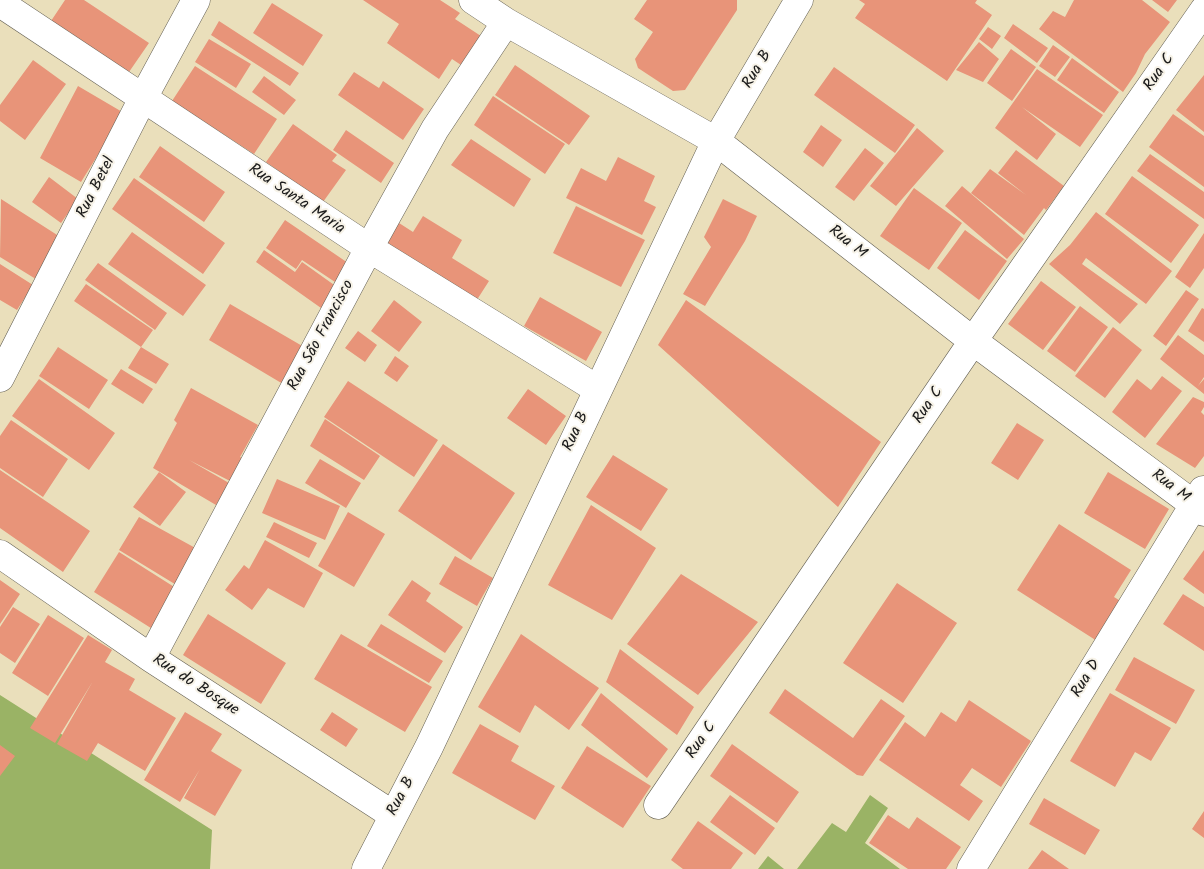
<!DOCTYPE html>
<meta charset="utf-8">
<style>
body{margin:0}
canvas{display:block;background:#eadfbb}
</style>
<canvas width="1204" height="869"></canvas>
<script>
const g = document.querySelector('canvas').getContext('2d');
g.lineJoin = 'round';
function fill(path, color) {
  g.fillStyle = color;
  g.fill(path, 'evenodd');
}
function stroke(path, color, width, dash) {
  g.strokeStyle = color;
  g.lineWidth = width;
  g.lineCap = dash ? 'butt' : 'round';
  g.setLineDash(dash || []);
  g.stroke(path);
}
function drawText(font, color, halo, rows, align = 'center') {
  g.font = font + ' Kalam,sans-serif';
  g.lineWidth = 4;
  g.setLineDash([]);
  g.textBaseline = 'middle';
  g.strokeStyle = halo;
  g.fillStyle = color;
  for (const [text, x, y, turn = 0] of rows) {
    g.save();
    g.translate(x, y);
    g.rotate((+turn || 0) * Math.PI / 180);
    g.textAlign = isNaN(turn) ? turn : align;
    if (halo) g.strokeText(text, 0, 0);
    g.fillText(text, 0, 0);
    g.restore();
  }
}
const forest = new Path2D(`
 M0,695L212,830L210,869H0Z
 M870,795L888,808L865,843L900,869H797L832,823L846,832Z
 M768,856L784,869H758Z`);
const building = new Path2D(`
 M65,0H84L149,43L129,72L51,21Z
 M363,0H440L460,13L455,19L484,38L464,67L452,59L439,79L387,43L399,24Z
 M647,0H737V10L685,90L673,91L638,68L635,59L653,32L634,19Z
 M859,0H977L975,3L992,15L947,81L855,18L865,4Z
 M1074,0H1142L1170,22L1145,54L1136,73L1123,92L1039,29L1053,11L1065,17Z
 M1152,0H1177L1168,12Z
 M272,3L323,35L303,66L253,33Z
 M219,21L299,73L290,86L211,35Z
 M1013,24L1048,48L1037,63L1004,38Z
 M988,27L1001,36L992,49L979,39Z
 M209,39L251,64L236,88L195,62Z
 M979,42L999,59L983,82L956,70Z
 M1053,45L1070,57L1055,77L1039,66Z
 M1011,49L1036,67L1012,101L987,83Z
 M1072,58L1119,92L1104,113L1057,80Z
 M33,60L66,84L25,140L0,121V105Z
 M515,65L590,116L569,145L495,95Z
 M195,66L277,119L254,154L172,101Z
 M834,67L915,125L895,153L814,95Z
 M1037,69L1103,115L1080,147L1022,107L1056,134L1037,160L995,128Z
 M354,72L379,88L383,81L424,109L403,140L338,95Z
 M1204,75V132L1176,110Z
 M264,76L296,100L284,115L252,92Z
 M78,86L124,113L81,182L40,158Z
 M493,96L565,144L545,174L474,125Z
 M1173,114L1204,136V187L1149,147Z
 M293,124L337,155L332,161L346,170L323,202L266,162Z
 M821,125L842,140L823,167L803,152Z
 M917,128L944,151L896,206L870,186Z
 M346,130L394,163L381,183L333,150Z
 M471,139L531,179L514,207L451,165Z
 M160,146L225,192L204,222L139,177Z
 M865,148L884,163L854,201L835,187Z
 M1016,150L1064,186L1046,210L1044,208L1024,235L971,193L990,169L1026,195L998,173Z
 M1150,154L1204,192V219L1137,171Z
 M618,157L655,176L644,201L656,207L642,235L566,198L581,168L606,181Z
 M1132,176L1199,225L1171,263L1105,214Z
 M49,177L78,199L61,223L32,202Z
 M134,178L225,243L203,274L112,209Z
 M962,186L1024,239L1007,259L945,206Z
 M914,188L962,223L929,270L880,236Z
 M1,199L65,240L39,281L0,257Z
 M723,199L757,216L745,241L705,306L683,294L711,247L704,237Z
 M576,206L645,240L621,287L553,253Z
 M1096,212L1172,271L1146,304L1086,258L1082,264L1138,304L1120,324L1049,264L1070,245Z
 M423,216L462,240L452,258L489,281L473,306L382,250L399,223L413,232Z
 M285,220L348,263L335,282L302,260L296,269L266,248Z
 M965,230L1007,261L979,300L937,268Z
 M132,232L206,285L183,316L108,264Z
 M1204,233V268L1190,288L1175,277Z
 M264,250L295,272L302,262L337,287L321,308L256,262Z
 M98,263L167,313L155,330L85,280Z
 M0,264L33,285L17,310L0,300Z
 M1041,281L1076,307L1043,350L1008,324Z
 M86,284L153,330L141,347L169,364L156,384L128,368L141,347L74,301Z
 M1186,290L1199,299L1166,346L1153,336Z
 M540,297L602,332L586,361L524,326Z
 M394,300L422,322L399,352L371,331Z
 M686,300L881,442L838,507L658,345Z
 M230,304L304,347L283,384L209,340Z
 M1080,306L1108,327L1075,372L1047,351Z
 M1202,308L1204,309V342L1188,331Z
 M1113,327L1142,350L1105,398L1075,376Z
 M358,331L377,345L365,362L345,348Z
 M1178,335L1204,355V377L1198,386L1204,379V394L1160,359Z
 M58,347L108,380L89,409L39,376Z
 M395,356L409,366L397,382L384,373Z
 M121,369L153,389L143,404L111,384Z
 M1162,376L1182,391L1145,438L1112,412L1137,379L1151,390Z
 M39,379L115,433L89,470L12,416Z
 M348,381L438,440L414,477L324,417Z
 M191,388L258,425L240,457L242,458L230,481L189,460L229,483L216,505L153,468L177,423L174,420Z
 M528,389L566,416L546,445L507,418Z
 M1193,397L1204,402V407L1201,412L1204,415V456L1195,468L1156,444Z
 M325,419L380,456L364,480L310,446Z
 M11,420L68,459L43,497L0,468V436Z
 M1017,423L1044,440L1018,480L991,463Z
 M443,444L515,493L471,560L398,511Z
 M613,455L668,489L641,531L586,497Z
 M320,459L361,483L346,508L305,483Z
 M0,470L90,531L63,572L0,528Z
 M159,472L186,492L160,526L133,507Z
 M1108,472L1169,509L1145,549L1084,513Z
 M277,479L340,506L325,540L262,513Z
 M591,505L656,548L612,620L548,585Z
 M348,512L385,534L354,587L318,566Z
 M139,517L199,550L178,586L119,550Z
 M274,522L317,543L309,558L266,537Z
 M1059,524L1131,570L1114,597L1122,602L1097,641L1017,590Z
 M265,540L323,573L304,608L268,588L252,610L225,590L244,565L249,569Z
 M1204,550V594L1183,579Z
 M119,552L179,590L154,630L94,592Z
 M455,556L493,578L477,606L439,584Z
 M681,574L758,622L698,695L627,644Z
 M0,580L20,594L0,624Z
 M412,580L431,593L426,601L463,627L445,653L388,615Z
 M897,583L957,623L903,703L843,663Z
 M1183,594L1204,607V651L1163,624Z
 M13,607L40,624L15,663L0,653V627Z
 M208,614L286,663L261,704L183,655Z
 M48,615L84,638L48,696L12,673Z
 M381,624L443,661L429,683L367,646Z
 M341,634L432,687L405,732L314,679Z
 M521,634L599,688L569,730L535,705L520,733L478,707Z
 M88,635L112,650L105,662L135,679L129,690L176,718L145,771L98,743L87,761L57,744L93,681L55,743L30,728Z
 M620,649L694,707L677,735L606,682Z
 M1134,657L1195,690L1176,724L1115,690Z
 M785,689L853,738L881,699L905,716L863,776L857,775L769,713Z
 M601,693L668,749L647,778L581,725Z
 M1110,693L1171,728L1151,761L1135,752L1115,787L1070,761Z
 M969,700L1031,741L1001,787L972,768L960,785L983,801L969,821L879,760L905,722L925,737L941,712L956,722Z
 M185,712L222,734L211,751L242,770L215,816L184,798L200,769L180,802L144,780Z
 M332,712L358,729L346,747L320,730Z
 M480,724L519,746L511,761L555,786L535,820L452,773Z
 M732,744L799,792L777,823L710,776Z
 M0,745L15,756L0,776Z
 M587,746L651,786L623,828L561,788Z
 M730,795L775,828L755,855L710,822Z
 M1044,798L1100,830L1085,855L1029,824Z
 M1204,811V838L1192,829Z
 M888,815L909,829L917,817L961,847L946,869H908L869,843Z
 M698,821L743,853L731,869H683L671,860Z
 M1042,850L1069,869H1028Z`);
const minor = new Path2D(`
 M473,0L506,22L716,141L973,341L1204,512
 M0,3L369,248L597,389
 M0,378L143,98L196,0
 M0,554L151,658L393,815
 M151,658L369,248L435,129L506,22
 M658,805L973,341L1204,10
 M971,869L1203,490`);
const tertiary = new Path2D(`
 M366,869L429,747L716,141L799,0`);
const streetNames = [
 ["Rua B",758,70,-59],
 ["Rua C",1160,73,-55],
 ["Rua Betel",97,188,-63],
 ["Rua Santa Maria",296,200,34],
 ["Rua M",847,243,38],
 ["Rua São Francisco",322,336,-62],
 ["Rua C",929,406,-56],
 ["Rua B",577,432,-65],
 ["Rua M",1170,487,37],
 ["Rua D",1087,679,-59],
 ["Rua do Bosque",195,686,33],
 ["Rua C",702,741,-56],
 ["Rua B",402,797,-62]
];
fill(forest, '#9ab365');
fill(building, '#e89479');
stroke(minor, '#646054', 29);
stroke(tertiary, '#646054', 29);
stroke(minor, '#fff', 28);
stroke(tertiary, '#fff', 28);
drawText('16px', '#1c1c1c', '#f7f3e8', streetNames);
</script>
